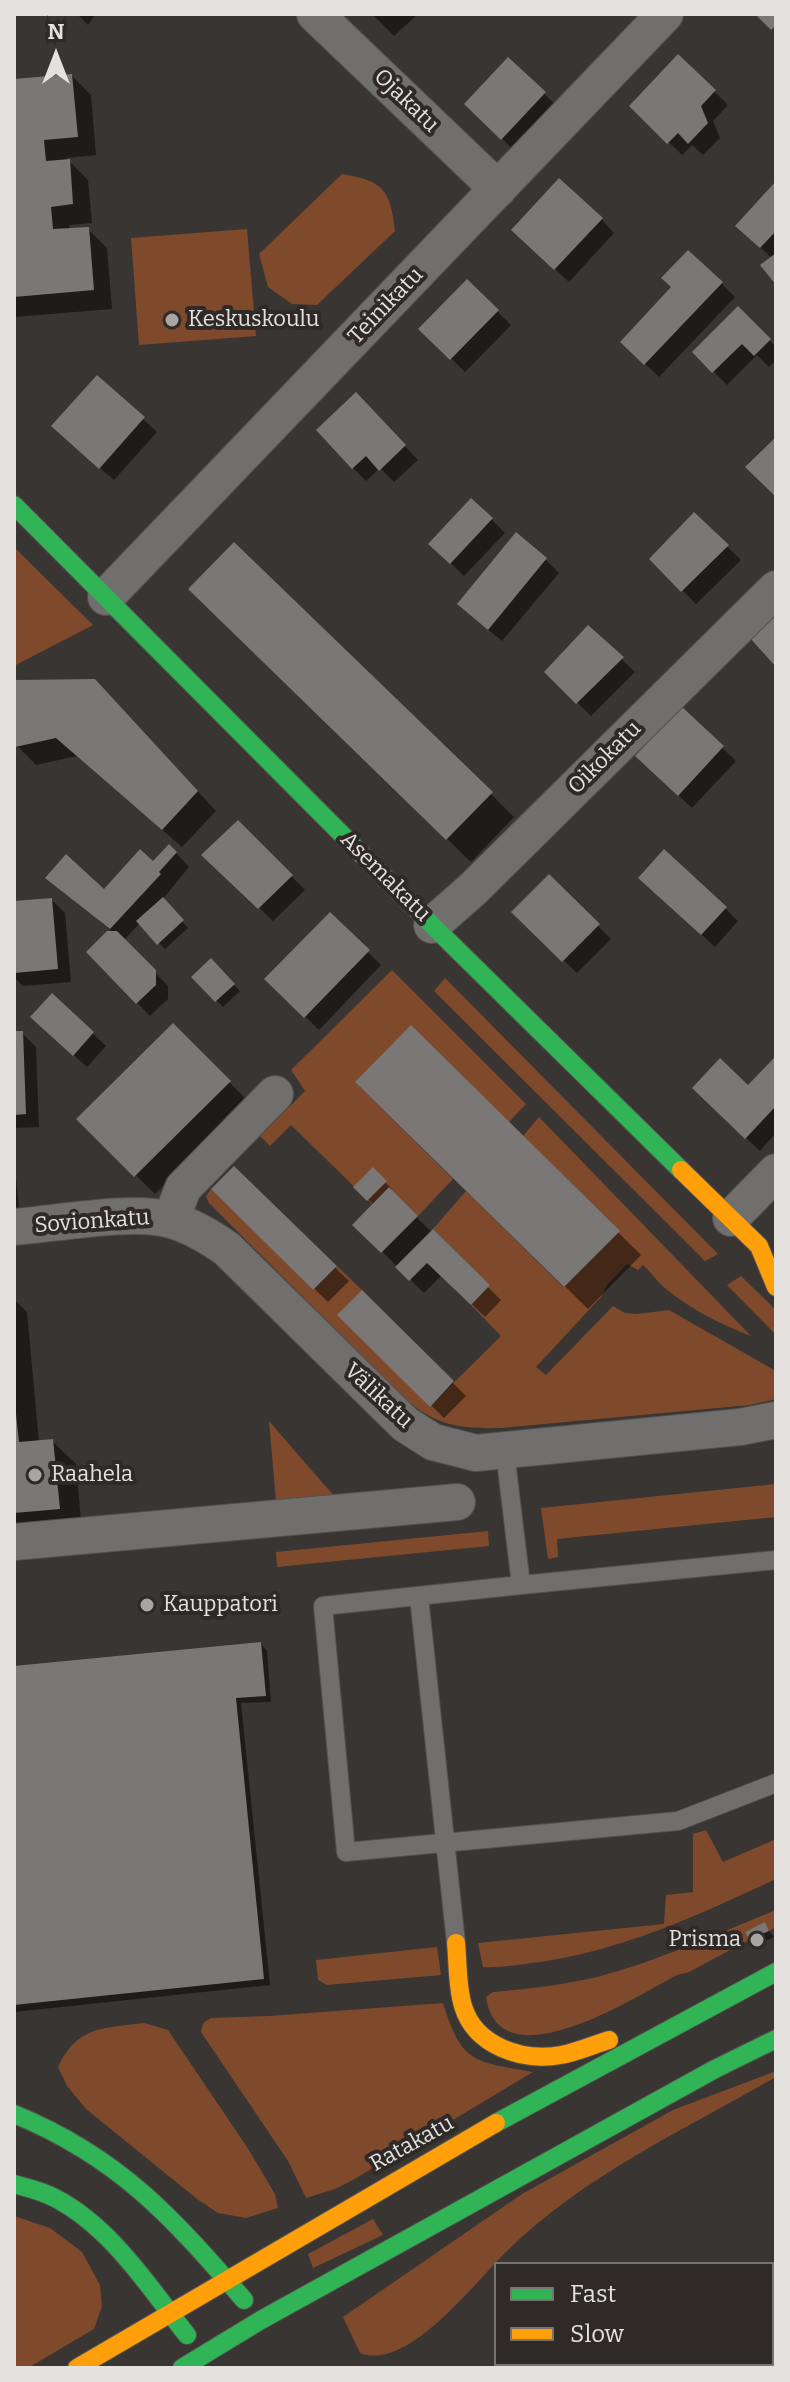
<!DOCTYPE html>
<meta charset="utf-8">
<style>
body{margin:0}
#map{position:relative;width:790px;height:2382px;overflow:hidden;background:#383533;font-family:Bitter,serif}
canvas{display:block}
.frame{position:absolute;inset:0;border:16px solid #e4e1df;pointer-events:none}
.legend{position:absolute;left:494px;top:2262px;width:280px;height:104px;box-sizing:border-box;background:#2f2a28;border:2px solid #777371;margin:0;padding:10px 14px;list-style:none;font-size:24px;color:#e4e1df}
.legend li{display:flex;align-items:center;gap:16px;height:40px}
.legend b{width:40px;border:2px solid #777371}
.north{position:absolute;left:16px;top:16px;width:80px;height:80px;-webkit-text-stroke:6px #2f2a28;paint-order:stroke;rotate:0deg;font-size:22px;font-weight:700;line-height:32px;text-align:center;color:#e4e1df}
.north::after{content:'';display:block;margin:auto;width:28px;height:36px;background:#e4e1df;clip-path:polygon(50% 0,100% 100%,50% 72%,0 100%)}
</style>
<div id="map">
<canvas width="790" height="2382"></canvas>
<div class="frame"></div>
<ul class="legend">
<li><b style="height:10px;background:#30b455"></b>Fast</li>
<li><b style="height:10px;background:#ff9f0a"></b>Slow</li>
</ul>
<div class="north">N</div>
</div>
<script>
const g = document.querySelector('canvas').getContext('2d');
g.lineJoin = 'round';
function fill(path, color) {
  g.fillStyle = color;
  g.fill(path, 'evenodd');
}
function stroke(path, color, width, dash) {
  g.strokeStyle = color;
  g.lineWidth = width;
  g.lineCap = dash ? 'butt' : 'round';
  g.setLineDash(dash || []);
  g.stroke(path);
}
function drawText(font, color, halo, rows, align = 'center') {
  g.font = font + ' Bitter,serif';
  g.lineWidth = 8;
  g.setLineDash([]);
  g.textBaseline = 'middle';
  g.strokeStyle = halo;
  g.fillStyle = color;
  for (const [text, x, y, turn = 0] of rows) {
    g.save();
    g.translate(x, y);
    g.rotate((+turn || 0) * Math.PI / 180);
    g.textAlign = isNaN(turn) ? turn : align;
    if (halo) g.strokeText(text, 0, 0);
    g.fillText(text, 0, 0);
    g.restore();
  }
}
const green = new Path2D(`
 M342,174C383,181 390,189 395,231L317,305L292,304L268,287L259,254Z
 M247,229L256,336L139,345L131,238Z
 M14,547L93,625L14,666Z
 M392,970L526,1104L509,1122L355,1082L453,1179L418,1216L389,1187L372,1204L291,1125L270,1146L260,1136L305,1091L291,1070Z
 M445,978L718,1254L705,1261L434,991Z
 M539,1117L751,1336C720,1324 692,1310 666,1289C657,1282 651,1272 643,1265L638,1270L627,1264L607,1285L601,1297L536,1367L546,1375L613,1306L625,1313L637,1314L669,1310L776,1371V1399L750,1405L501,1428C460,1429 437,1426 405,1399L209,1203L206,1196L211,1189L313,1290L337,1266L362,1290L430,1406L501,1336L471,1305L489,1284L433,1229L466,1191L563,1287L619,1231L523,1136Z
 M741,1276L776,1310V1335L727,1285Z
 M269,1421L334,1496L276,1501Z
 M776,1484V1517L557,1539L558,1557L548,1559L541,1508Z
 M488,1531L489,1546L277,1567L276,1552Z
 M706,1830L723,1862L776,1839V1879C696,1916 620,1952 532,1963C516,1965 499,1968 483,1967L478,1943L664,1924L666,1895L693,1892V1834Z
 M776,1910V1927L769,1931L764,1923L745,1932L749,1940L689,1972L677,1975C637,1996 499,2085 486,1997L493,1992C528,1989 562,1985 597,1977C658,1961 717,1934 776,1910Z
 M437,1947L441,1975L327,1985L318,1980L316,1960Z
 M443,2003C462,2064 473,2061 533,2072L353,2180L335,2189L306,2198L288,2161L201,2032L203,2023L211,2018L269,2016Z
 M144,2023L168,2030L247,2147L275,2194L278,2208L246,2218L218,2213L197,2199L86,2109L67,2086L58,2067C77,2026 103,2028 144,2023Z
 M776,2071V2077C684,2130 583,2176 507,2251C475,2282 408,2372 360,2353L343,2317L522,2194L673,2110Z
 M14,2216L50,2228L82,2252L100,2285L102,2306L94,2329L28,2368L14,2366Z
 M373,2219L383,2235L313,2268L308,2254Z`);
const shadow = new Path2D(`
 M77,14H96L88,25Z
 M372,14H418L394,36Z
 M679,57L728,105L713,121L720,138L703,155L692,145L682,155L632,106Z
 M508,60L558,107L516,152L480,118Z
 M72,76L91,95L96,155L66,158L88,180L92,223L69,225L70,230L88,229L107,248L112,309L14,317V81Z
 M776,184V281L772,258L751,239Z
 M601,219L614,233L569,282L527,243Z
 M689,252L735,297L659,377L622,342L674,288Z
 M467,282L511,325L465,372L421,329Z
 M738,309L776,347V360L769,367L757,355L727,385L695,352Z
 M97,377L157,432L114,480L67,440Z
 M369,408L418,460L394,482L380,468L366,481L353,468Z
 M694,515L741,560L696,604L652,559Z
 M491,519L505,533L464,576L431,544Z
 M546,560L559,573L502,641L473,617Z
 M214,613L491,794L514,817L471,862Z
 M588,627L635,672L591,716L546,672Z
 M114,701L216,811L182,847L77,756L36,765L17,746Z
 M682,709L736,761L692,808L651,770Z
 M238,823L305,890L273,921L204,855Z
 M176,853L189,867L162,900L188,928L165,949L140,923L124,940L168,986V999L150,1016L88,952L114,933L47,878L104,892Z
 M549,877L611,939L577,973L514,912Z
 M654,891L725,908L738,921L715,947Z
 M52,900L65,913L71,982L23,986L14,977V903Z
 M330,915L381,965L319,1030L267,979Z
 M211,961L240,991L223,1007L194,977Z
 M52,995L106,1046L87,1067L46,1030Z
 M173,1026L248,1101L155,1194L79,1119Z
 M411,1028L641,1255L588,1309L358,1082Z
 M14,1033H22L36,1047L39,1127L14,1128Z
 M776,1062V1133L760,1151L708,1102L749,1088Z
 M14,1159L19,1207L14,1208Z
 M234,1168L349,1281L328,1302L214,1190Z
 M373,1170L392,1189L390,1191L501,1300L485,1317L442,1275L424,1293L355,1225L374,1205L356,1187Z
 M362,1293L466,1396L444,1418L340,1315Z
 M14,1299L27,1312L39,1442L52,1441L76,1464L82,1532L14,1538Z
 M261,1644L267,1651L271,1702L241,1703L270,1985L14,2012V1668Z
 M764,1925L774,1937L757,1945L750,1939Z`);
const building = new Path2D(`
 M755,14H776V25L771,30Z
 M678,54L716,90L701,106L708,123L688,144L678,133L667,144L629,106Z
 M508,57L546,92L501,140L464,104Z
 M72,74L78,137L44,140L46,161L70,159L73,204L51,207L53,229L89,227L94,290L14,297V79Z
 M559,178L603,218L554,270L511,230Z
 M776,181V231L760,248L735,226Z
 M688,250L723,282L644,365L620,342L671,287L661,278Z
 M776,253V285L760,265Z
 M467,279L499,310L450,360L418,329Z
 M738,306L771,339L754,356L742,344L712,373L692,352Z
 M97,375L145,417L99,469L51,426Z
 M356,392L406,445L379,471L366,456L352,469L316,430Z
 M776,437V497L745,467Z
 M471,498L493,518L450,564L428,544Z
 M694,512L729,545L681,592L649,559Z
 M516,532L547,558L488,630L457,604Z
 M234,542L493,792L446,840L188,589Z
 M776,615V667L750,638Z
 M588,625L624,657L576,704L544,672Z
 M95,679L198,791L162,830L56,738L15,747L14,680Z
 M681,706L724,746L678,796L635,756Z
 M238,820L293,875L258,909L201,855Z
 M169,844L177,852L159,872L161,874L110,929L45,878L66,854L104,889L140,849L153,861Z
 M664,849L727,907L701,935L638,878Z
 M549,874L600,924L562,962L511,912Z
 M163,897L184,920L157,945L136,921Z
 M52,898L58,969L14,973V901Z
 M330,912L370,950L304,1018L264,979Z
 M107,931H117L156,970V985L136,1004L86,952Z
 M211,958L235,984L215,1002L191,977Z
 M52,993L94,1032L73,1056L30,1017Z
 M173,1023L231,1081L134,1177L76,1119Z
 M411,1025L620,1231L564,1287L355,1082Z
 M14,1031H23L26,1114L14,1115Z
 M720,1058L748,1085L774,1058L776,1060V1106L745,1139L692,1088Z
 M234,1166L337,1266L313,1290L211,1189Z
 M373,1167L387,1181L367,1201L353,1187Z
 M389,1187L418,1216L381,1253L352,1225Z
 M433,1229L490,1285L471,1305L427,1263L409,1281L395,1267Z
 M362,1290L454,1381L430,1407L337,1315Z
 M14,1414H16L19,1442L53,1439L60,1509L14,1513Z
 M261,1642L266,1696L236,1698L264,1979L14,2005V1666Z
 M765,1922L769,1931L749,1940L745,1932Z`);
const lane = new Path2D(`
 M505,1452L521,1585L323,1606L346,1852L678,1821L776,1783
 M521,1585L776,1560
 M419,1597L456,1943`);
const street = new Path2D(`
 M315,14L498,189
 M106,597L665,14
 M432,925L473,889L776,589
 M731,1218L776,1172
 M171,1220L183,1188L275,1094
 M14,1227C56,1224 132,1209 171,1220C192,1226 210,1237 227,1249L405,1424L433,1442L476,1453L740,1427L776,1420
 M14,1542L457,1502`);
const fast = new Path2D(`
 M14,505L432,925L681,1170
 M14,2114C119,2157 172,2217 244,2300
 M496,2123L776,1972
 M14,2184C28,2188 42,2191 55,2198C111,2227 149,2287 187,2335
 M182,2368L261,2320L715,2069L776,2039`);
const slow = new Path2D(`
 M681,1170L759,1246L776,1287
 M456,1943C458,1964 457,1986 463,2006C475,2046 522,2062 561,2055C577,2052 593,2045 609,2040
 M77,2368L496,2123`);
const markers = [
 [172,320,8,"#a8a5a3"],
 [35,1475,8,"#a8a5a3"],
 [147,1605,8,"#a8a5a3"],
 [757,1940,8,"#a8a5a3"]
];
const streetNames = [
 ["Ojakatu",406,101,44],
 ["Teinikatu",386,306,-46],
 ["Oikokatu",605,758,-45],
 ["Asemakatu",385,877,45],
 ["Sovionkatu",92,1222,-4],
 ["Välikatu",378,1396,43],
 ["Ratakatu",412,2144,-29]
];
const poiNames = [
 ["Keskuskoulu",188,320],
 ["Raahela",51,1475],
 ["Kauppatori",163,1605],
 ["Prisma",741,1940,"right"]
];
fill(green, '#7f492c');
fill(shadow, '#0007');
fill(building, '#7a7776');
stroke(lane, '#53514f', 20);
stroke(street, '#53514f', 38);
stroke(fast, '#53514f', 20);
stroke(slow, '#53514f', 20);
stroke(lane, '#716f6e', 18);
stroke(street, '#716f6e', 36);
stroke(fast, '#30b455', 18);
stroke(slow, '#ff9f0a', 18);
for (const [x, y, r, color] of markers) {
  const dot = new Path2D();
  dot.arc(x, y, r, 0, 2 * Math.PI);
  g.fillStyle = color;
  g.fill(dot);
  stroke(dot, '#2f2a28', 3);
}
drawText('22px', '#e4e1df', '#2f2a28', streetNames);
drawText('22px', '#e4e1df', '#2f2a28', poiNames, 'left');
</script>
